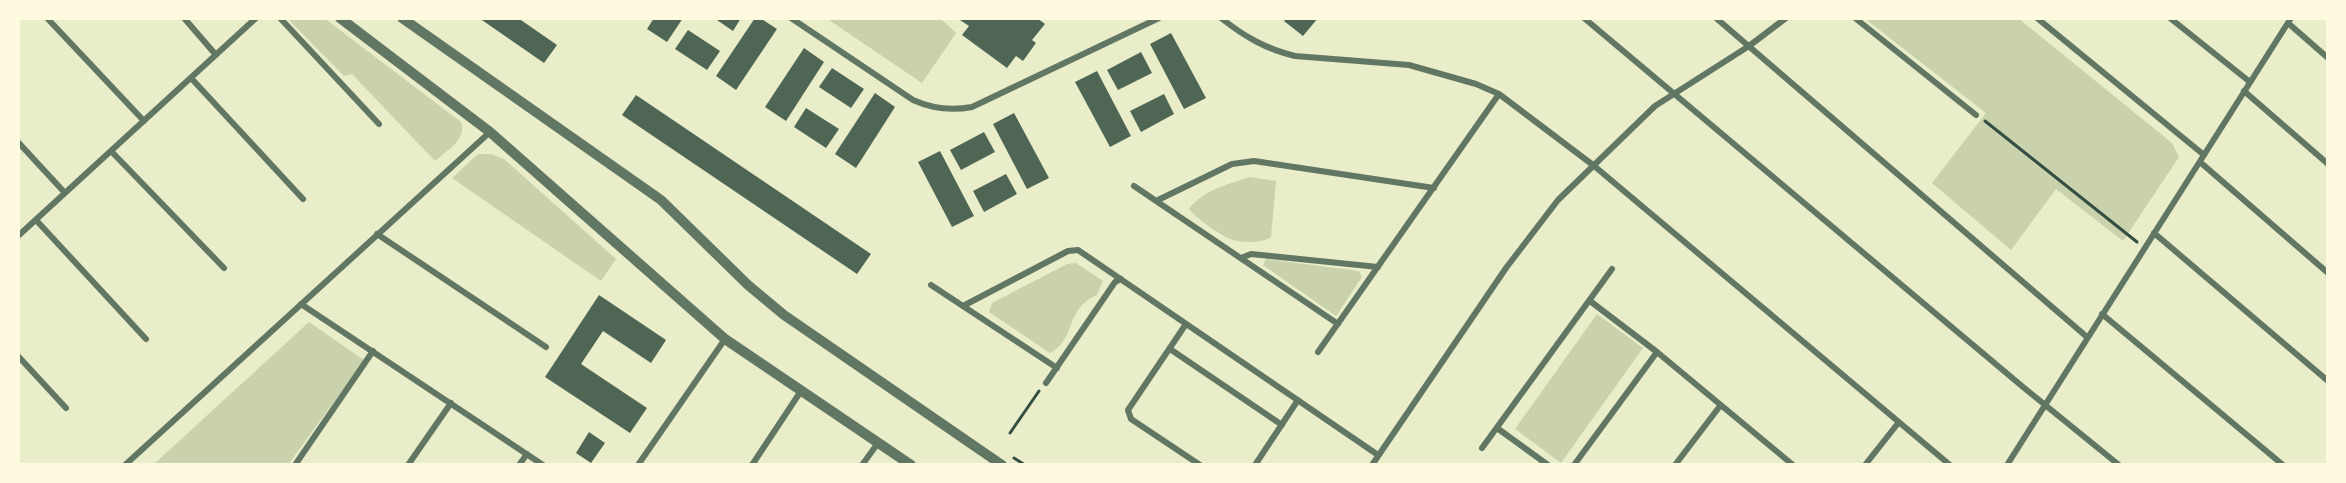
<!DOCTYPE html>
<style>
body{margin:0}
#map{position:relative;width:2346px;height:483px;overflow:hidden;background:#e9edc9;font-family:Inter,sans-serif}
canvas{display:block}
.frame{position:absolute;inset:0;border:20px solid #fefae0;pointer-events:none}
</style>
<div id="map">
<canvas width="2346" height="483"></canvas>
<div class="frame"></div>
</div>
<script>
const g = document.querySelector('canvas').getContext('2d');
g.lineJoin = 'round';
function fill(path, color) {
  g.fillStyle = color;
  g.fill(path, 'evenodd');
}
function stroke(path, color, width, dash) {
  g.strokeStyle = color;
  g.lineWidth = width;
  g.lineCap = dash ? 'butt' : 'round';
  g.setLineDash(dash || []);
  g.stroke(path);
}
const green = new Path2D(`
 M287,18H324L461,122C467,140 447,150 435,161L352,74L344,76Z
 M826,18H940L956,33L922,83Z
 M1864,18H2018L2172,143L2179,157L2123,241L2056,189L2011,250L1932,183L1986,113Z
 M478,154H491L504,159L616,259L601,281L452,178Z
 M1250,177L1276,181L1271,237C1263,243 1243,243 1233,240C1221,236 1197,219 1189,209C1203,190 1229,184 1250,177Z
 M1266,259L1359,271L1362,277L1336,316L1263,265Z
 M1076,263L1103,281L1097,295C1065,308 1076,340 1050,353L989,312L992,303L1067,264Z
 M1597,314L1643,348L1561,463L1515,429Z
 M309,322L364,360L288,465H153Z`);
const building = new Path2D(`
 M479,18H518L557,45L544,63Z
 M654,18H683L667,42L647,29Z
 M714,18H741L733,31Z
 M755,18H760L777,29L736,90L716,76Z
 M957,18H1037L1045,24L1032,40L1036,43L1023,61L1016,56L1007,68L962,35L969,26Z
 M1286,18H1318L1303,36L1284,21Z
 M688,30L720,51L707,70L675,49Z
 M1171,33L1206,98L1184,109L1150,44Z
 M804,48L824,62L786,121L765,107Z
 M1141,52L1152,73L1118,90L1107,70Z
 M832,68L864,89L851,108L819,87Z
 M1097,71L1131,136L1110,147L1075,82Z
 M875,93L895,107L856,168L835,154Z
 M1164,94L1174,114L1141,132L1130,111Z
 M636,95L871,254L857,274L622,115Z
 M806,108L839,129L826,148L794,127Z
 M1014,113L1049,178L1027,189L993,124Z
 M984,132L995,152L961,170L950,150Z
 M940,151L974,216L952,227L918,162Z
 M1006,174L1017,194L984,212L973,191Z
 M599,295L666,340L651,363L603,331L581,364L647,408L630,433L545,377Z
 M589,432L605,443L591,463L576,453Z`);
const path = new Path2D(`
 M1985,121L2137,242
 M1010,433L1039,391
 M1014,458L1025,465`);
const minor = new Path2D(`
 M47,18L144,121
 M184,18L216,55
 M280,18L379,124
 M791,18L913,100C933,109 951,111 972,107L1159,18
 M1221,18C1245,37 1266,49 1295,56L1409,65L1476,84L1499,94L1593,165L1950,465
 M1584,18L2023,387L2119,465
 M1716,18L2087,337
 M1855,18L1976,115
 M2037,18L2204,155
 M2170,18L2250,82
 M2288,23L2328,58
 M191,78L303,199
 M2244,91L2328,164
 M18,142L65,193
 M111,151L224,268
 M2200,162L2328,273
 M1134,186L1338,324
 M1156,201L1232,164L1254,161L1434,188
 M36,220L146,339
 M2154,233L2328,381
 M377,234L546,347
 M18,236L256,18
 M1241,258L1251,254L1378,267
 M931,285L1057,368
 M1590,301L1657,352L1793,465
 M301,304L543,465
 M963,306L1068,251L1078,250L1378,455
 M2102,314L2283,465
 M1186,324L1128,410L1131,419L1200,465
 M1170,349L1282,425
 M1318,352L1499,94
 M18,356L66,408
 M1046,383L1115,282L1121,279
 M1497,428L1548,465
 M1482,448L1612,269
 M125,465L490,132
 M295,465L373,351
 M408,465L451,403
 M519,465L527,454
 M638,465L725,339
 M752,465L801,391
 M862,465L878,443
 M1255,465L1298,400
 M1372,465L1506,268L1558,200L1655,106L1749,46L1786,18
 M1574,465L1657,352
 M1675,465L1720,406
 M1865,465L1899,422
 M2007,465L2291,18`);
const tertiary = new Path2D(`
 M340,18L490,132L725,339L911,465
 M402,18L661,200L748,285L784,315L1002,465`);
fill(green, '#cad2ad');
fill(building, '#4f6655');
stroke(path, '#344e41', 3);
stroke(minor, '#617663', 6);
stroke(tertiary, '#617663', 10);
</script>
